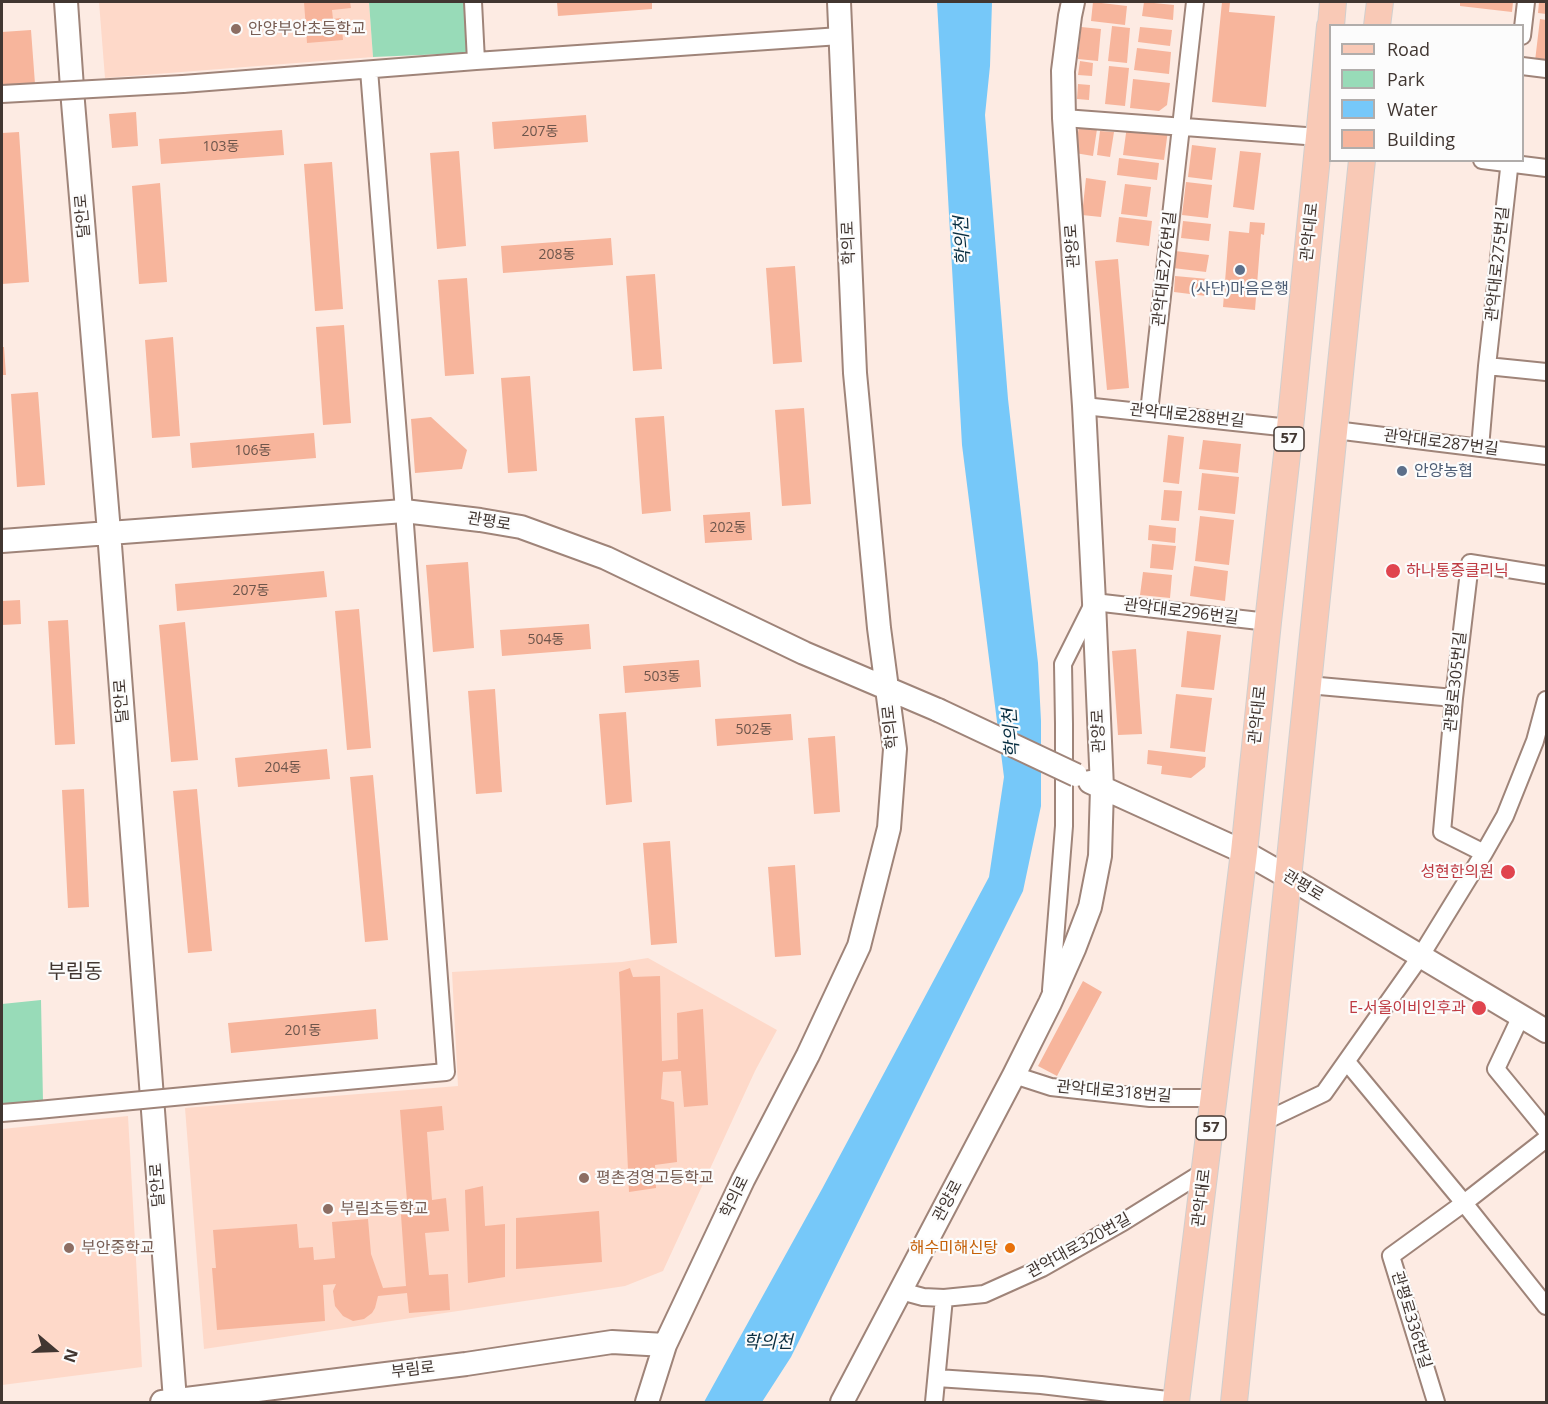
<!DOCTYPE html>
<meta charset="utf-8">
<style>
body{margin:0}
#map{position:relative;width:1548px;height:1404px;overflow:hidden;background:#fdebe3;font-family:"Open Sans",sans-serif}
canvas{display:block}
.frame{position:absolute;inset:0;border:3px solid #413631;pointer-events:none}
.legend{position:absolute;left:1329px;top:24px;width:195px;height:138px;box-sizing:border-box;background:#fcfcfc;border:2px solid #b1adab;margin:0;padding:8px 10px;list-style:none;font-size:18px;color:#413631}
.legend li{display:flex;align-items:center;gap:12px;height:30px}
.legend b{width:30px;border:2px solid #b1adab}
.north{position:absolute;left:24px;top:1320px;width:60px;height:60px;-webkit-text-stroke:4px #fcfcfc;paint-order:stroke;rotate:109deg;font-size:16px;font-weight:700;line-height:24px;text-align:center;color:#413631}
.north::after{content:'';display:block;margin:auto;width:21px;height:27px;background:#413631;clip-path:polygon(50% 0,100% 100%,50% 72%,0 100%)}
</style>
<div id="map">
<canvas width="1548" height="1404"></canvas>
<div class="frame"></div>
<ul class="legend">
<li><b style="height:8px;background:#f9c9b6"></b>Road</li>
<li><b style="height:16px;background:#98dbb8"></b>Park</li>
<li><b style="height:16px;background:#76c8f9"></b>Water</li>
<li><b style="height:16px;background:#f7b59c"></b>Building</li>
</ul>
<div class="north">N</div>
</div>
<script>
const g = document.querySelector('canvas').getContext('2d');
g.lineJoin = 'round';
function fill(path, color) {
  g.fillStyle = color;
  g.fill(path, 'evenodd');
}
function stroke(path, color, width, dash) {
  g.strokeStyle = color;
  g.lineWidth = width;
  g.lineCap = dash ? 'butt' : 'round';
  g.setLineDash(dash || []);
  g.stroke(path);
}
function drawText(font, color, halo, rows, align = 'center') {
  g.font = font + ' "Open Sans","Noto Sans KR",sans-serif';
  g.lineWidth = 4.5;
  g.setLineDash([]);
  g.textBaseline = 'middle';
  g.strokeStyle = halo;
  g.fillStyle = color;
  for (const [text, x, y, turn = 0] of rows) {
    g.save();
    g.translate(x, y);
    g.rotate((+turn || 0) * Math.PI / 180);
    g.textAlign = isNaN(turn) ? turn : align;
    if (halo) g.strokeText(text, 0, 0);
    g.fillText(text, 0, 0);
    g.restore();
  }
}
const built = new Path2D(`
 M99,2H369L373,57L105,78Z
 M648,958L777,1030L755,1071L663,1271L625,1286L204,1349L185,1108L458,1086L452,972L622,962Z
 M128,1116L142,1367L2,1385V1129Z`);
const green = new Path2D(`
 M369,2H466L468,53L373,57Z
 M41,1000L43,1102L2,1106V1004Z`);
const water = new Path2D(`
 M937,2H992L990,66L985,115L1008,399L1038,663L1041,721V806L1023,891L791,1357L762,1402H704L822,1189L989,877L1004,777L962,445Z`);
const building = new Path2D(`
 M304,2H350L351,8L332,10L333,19L341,18L343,40L307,43Z
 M557,2H652V9L558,16Z
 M1093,2L1127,6L1125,25L1091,21Z
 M1144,2L1174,5L1173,20L1142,16Z
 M1222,2H1230L1229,12L1275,16L1266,107L1212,102Z
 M1460,2H1513L1512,12L1460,6Z
 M1539,2H1546V14L1538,13Z
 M1540,19L1546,20V62L1535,61Z
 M1112,26L1130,28L1127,63L1108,61Z
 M1081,27L1101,29L1098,61L1078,59Z
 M1140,27L1172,30L1170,46L1138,42Z
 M31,30L35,84L2,87V32Z
 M1137,48L1171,52L1169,74L1134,70Z
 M1080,61L1093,63L1092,76L1078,75Z
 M1109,66L1129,68L1125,106L1105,104Z
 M1133,79L1170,83L1167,105L1159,111L1130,108Z
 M1078,84L1090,85L1089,100L1077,99Z
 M136,112L138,146L112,148L109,114Z
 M586,115L588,142L494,149L492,122Z
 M1079,126L1097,129L1093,156L1075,153Z
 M1127,126L1168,130L1164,160L1123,155Z
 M282,130L284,155L161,164L159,139Z
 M1100,131L1114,132L1110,157L1097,155Z
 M19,132L29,282L2,284V133Z
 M1192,145L1216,148L1212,180L1188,177Z
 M459,151L466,246L437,249L430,153Z
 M1240,151L1261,153L1254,210L1233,207Z
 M1119,158L1159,163L1157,180L1117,175Z
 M332,162L343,309L315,311L304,164Z
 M1086,178L1106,181L1101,217L1082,215Z
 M1186,182L1212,185L1208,218L1182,215Z
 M160,183L167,282L139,284L132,186Z
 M1125,184L1151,187L1147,217L1121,214Z
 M1119,217L1152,221L1149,246L1116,242Z
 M1183,221L1211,224L1209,241L1181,238Z
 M1250,222L1265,223L1264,235L1261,234L1255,310L1223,307L1229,231L1249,233Z
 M611,238L613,265L503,273L501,246Z
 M1175,251L1209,255L1206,272L1173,268Z
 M1118,259L1129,388L1107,390L1095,261Z
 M795,266L802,362L773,364L766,268Z
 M655,274L662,369L633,371L626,276Z
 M1175,276L1208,279L1206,296L1174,292Z
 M467,278L474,374L445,376L438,280Z
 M344,325L351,423L323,425L316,327Z
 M173,337L180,436L152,438L145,340Z
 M2,347H4L6,375H2Z
 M530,376L537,471L508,473L501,378Z
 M38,392L45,485L17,487L11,394Z
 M804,408L811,504L782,506L775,410Z
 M664,416L671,511L642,514L635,418Z
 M431,417L467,450L462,469L415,473L411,419Z
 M314,433L316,458L192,468L190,443Z
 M1168,435L1184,437L1179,484L1163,482Z
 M1203,440L1241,444L1238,473L1199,469Z
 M1202,473L1239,477L1235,514L1198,510Z
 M1164,490L1182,491L1179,521L1161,520Z
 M750,512L752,540L705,543L703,515Z
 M1200,516L1234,520L1229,565L1195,561Z
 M1149,525L1176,528L1175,543L1148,540Z
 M1152,544L1176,546L1173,570L1150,568Z
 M468,562L474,648L433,652L426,565Z
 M1194,566L1228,571L1225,601L1190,596Z
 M324,571L327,597L177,611L175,584Z
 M1143,572L1172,575L1170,598L1140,595Z
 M20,600L21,624L2,625V601Z
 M359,609L371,748L347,750L335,611Z
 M68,620L75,744L55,745L48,621Z
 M185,622L198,760L171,762L159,625Z
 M589,624L591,649L502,656L500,630Z
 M1187,631L1221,635L1214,690L1181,687Z
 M1136,649L1142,734L1118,735L1112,651Z
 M699,660L701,687L625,693L623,666Z
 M495,689L502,792L476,794L468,691Z
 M1176,694L1212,698L1205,752L1170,748Z
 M626,712L632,802L606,805L599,714Z
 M791,714L793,740L717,746L715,719Z
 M835,736L840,812L814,814L808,738Z
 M327,749L330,779L238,787L235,758Z
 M1148,750L1206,757L1205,767L1191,778L1161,774L1162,766L1147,764Z
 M373,775L388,940L365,942L350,777Z
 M84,789L89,907L68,908L62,790Z
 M197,789L212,951L188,953L173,791Z
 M670,841L677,943L651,945L643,843Z
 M795,865L801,955L775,957L768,867Z
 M630,968L633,977L660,976L662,1061L678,1059L677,1013L703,1009L708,1105L684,1107L681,1071L663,1072L661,1099L674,1102L677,1162L655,1165L656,1188L629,1192L619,972Z
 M1083,981L1102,992L1057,1076L1038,1066Z
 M376,1009L378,1039L231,1053L228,1023Z
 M442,1106L444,1130L427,1132L432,1200L446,1198L449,1231L425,1233L429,1275L448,1274L450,1310L409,1313L407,1293L378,1296L375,1308L372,1313L364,1319L353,1321L343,1316L335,1306L333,1291L336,1284L323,1285L325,1321L217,1330L212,1268H216L213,1230L297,1224L299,1248L313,1247L314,1260L335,1258L332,1222L368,1219L371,1254L383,1288L406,1286L400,1201H407L400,1110Z
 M483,1186L485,1226L505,1224V1277L468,1283L465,1190Z
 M599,1211L602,1262L516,1269V1218Z`);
const street = new Path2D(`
 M473,2L476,61
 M1522,36L1526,2
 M1522,66L1546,69
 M183,84L476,61L840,36
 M1064,118L1319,137
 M1482,160L1546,168
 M1487,366L1546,372
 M1084,406L1290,428
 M1149,412L1195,2
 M1335,430L1546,456
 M1480,448L1487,366L1510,160
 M1308,685L1454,698
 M1484,853L1442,832L1454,698L1470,563L1546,575
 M1051,990L1064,826V724L1063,664L1094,602L1268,622
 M1521,1016L1496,1069L1546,1130
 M1347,1062L1464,1203L1546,1306
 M1014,1075L1051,1087L1150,1098H1214
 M247,1090L446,1072L404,511L369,70
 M2,1113L38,1110
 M1263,1122L1324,1093L1420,957L1484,853L1505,816L1535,741L1546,700
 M901,1291L923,1297L944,1298L984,1294L1042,1268L1123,1222L1205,1171
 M937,1378L1041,1385L1176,1401
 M934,1402L944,1298
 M1436,1402L1391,1256L1464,1203L1546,1139`);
const secondary = new Path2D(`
 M66,2L73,102L109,532L175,1400
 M2,541L404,511L480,520L521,527L606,558L804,653L938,710
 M1090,782L1244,852L1288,877L1546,1031
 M162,1402L466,1364L612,1342L665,1345
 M647,1402L665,1345L743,1180L808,1055L859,946L889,828L895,749L879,628L855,373L839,2
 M842,1402L1014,1075L1050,1003L1074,949L1090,907L1100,856L1102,788L1094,602L1084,406L1064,118L1063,71L1070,16L1073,2`);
const primary = new Path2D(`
 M1331,26L1333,2
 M1377,26L1380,2
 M1176,1402L1244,852L1268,622L1290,428L1330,26
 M1234,1402L1362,160`);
const streetBridge = new Path2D(`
 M2,94L183,84
 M38,1110L247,1090`);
const secondaryBridge = new Path2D(`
 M938,710L1076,775`);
const markers = [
 [236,29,6,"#8d6e63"],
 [1240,270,6,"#5c6f8a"],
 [1402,471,6,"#5c6f8a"],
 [1393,571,8,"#e0444e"],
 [1508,872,8,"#e0444e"],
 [1479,1008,8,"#e0444e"],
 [584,1178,6,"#8d6e63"],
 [328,1209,6,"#8d6e63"],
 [69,1248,6,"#8d6e63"],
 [1010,1248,6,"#e8710a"]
];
const numberNames = [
 ["207동",540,132],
 ["103동",221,147],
 ["208동",557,255],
 ["106동",253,451],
 ["202동",728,528],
 ["207동",251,591],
 ["504동",546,640],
 ["503동",662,677],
 ["502동",754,730],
 ["204동",283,768],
 ["201동",303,1031]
];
const shields = [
 [1289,439,30],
 [1211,1128,30]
];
const shieldNames = [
 ["57",1289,439],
 ["57",1211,1128]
];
const educationNames = [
 ["안양부안초등학교",248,29],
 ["평촌경영고등학교",596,1178],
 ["부림초등학교",340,1209],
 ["부안중학교",81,1248]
];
const streetNames = [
 ["달안로",83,216,-95],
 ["관악대로",1310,232,-84],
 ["학의로",849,243,-92],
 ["관양로",1073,246,-94],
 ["관악대로275번길",1498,264,-84],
 ["관악대로276번길",1165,269,-84],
 ["관악대로288번길",1187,416,6],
 ["관악대로287번길",1441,443,7],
 ["관평로",489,522,9],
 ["관악대로296번길",1181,612,7],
 ["관평로305번길",1456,682,-84],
 ["달안로",122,701,-94],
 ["관악대로",1258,715,-84],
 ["학의로",891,727,-96],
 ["관양로",1099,731,-92],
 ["관평로",1303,886,31],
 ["관악대로318번길",1114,1092,5],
 ["달안로",158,1185,-94],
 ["학의로",735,1197,-64],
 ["관악대로",1202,1198,-83],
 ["관양로",948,1201,-62],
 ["관악대로320번길",1079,1246,-29],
 ["관평로336번길",1411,1320,73],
 ["부림로",413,1370,-7]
];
const serviceNames = [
 ["(사단)마음은행",1240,289],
 ["안양농협",1414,471,"left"]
];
const healthNames = [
 ["하나통증클리닉",1406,571,"left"],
 ["성현한의원",1494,872],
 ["E-서울이비인후과",1466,1008]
];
const foodNames = [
 ["해수미해신탕",998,1248]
];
const waterNames = [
 ["학의천",963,241,-93],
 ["학의천",1012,733,-94],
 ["학의천",768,1343]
];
const quarterNames = [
 ["부림동",75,972]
];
fill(built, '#fed9c9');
fill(green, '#98dbb8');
fill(water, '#76c8f9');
fill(building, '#f7b59c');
stroke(street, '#9f8479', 20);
stroke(secondary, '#9f8479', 26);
stroke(primary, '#d1cfce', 28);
stroke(street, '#fff', 16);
stroke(secondary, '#fff', 22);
stroke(primary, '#f9c9b6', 26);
stroke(streetBridge, '#9f8479', 20, []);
stroke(secondaryBridge, '#9f8479', 26, []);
stroke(streetBridge, '#fff', 16);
stroke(secondaryBridge, '#fff', 22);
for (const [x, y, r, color] of markers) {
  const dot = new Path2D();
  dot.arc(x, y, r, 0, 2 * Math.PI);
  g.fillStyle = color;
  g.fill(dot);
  stroke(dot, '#fcfcfc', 2);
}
drawText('14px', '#6e564c', null, numberNames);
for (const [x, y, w] of shields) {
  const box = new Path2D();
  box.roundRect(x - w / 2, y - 12, w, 24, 4.5);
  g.fillStyle = '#fcfcfc';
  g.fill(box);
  stroke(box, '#413631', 1.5);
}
drawText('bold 15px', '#413631', null, shieldNames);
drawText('16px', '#785e54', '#fcfcfc', educationNames, 'left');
drawText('16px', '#413631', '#fcfcfc', streetNames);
drawText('16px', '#4e5e75', '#fcfcfc', serviceNames);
drawText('16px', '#be3a42', '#fcfcfc', healthNames, 'right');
drawText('16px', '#c56008', '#fcfcfc', foodNames, 'right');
drawText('italic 18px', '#092f42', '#fcfcfc', waterNames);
drawText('20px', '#413631', '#fcfcfc', quarterNames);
</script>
